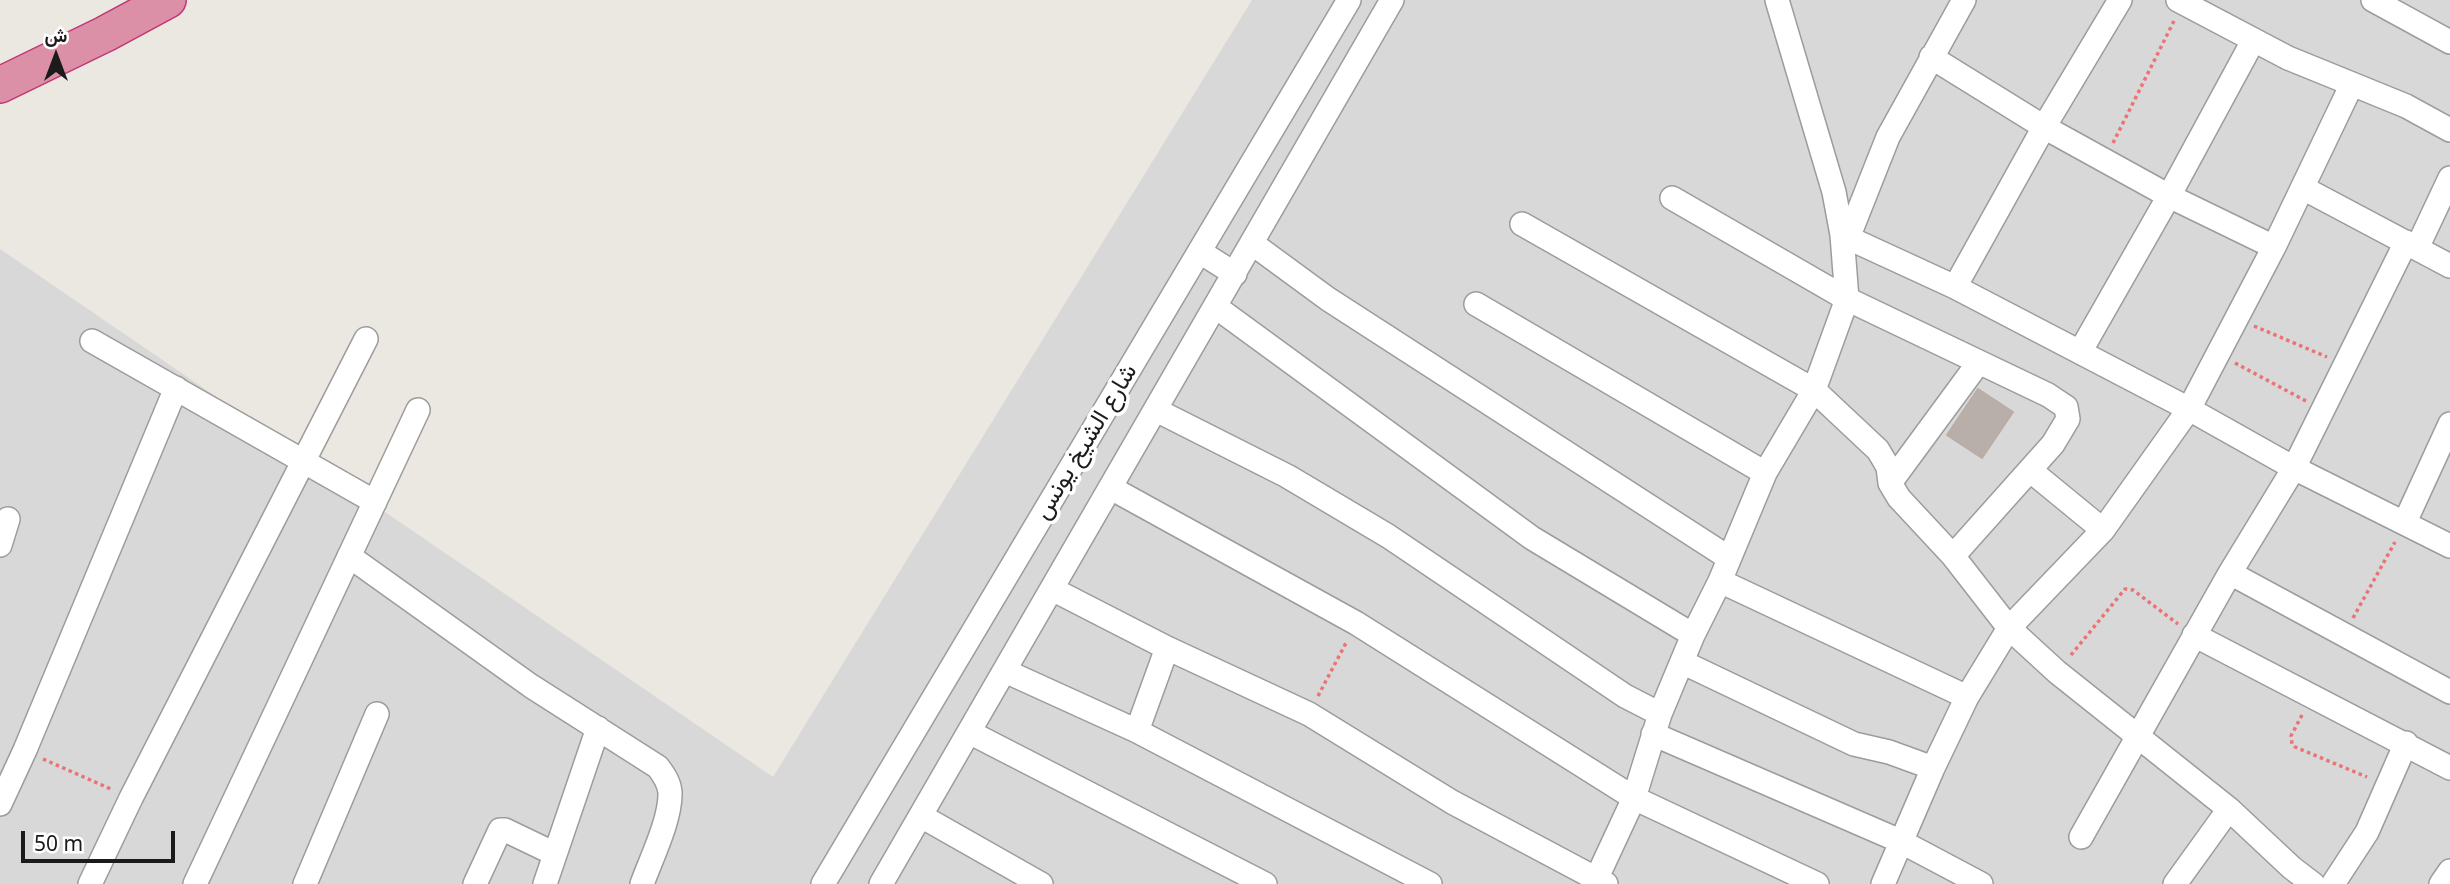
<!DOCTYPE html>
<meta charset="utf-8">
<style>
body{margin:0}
#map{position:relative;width:2450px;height:884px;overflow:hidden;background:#ebe7e1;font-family:"Noto Sans",Vazirmatn,sans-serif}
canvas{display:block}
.north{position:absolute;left:21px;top:21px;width:70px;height:70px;-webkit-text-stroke:5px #fff;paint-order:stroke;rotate:0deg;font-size:19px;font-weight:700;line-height:28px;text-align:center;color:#1b1b1b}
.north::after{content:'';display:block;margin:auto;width:24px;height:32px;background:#1b1b1b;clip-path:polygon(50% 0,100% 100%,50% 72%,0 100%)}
.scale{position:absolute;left:21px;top:831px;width:154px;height:32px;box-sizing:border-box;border:4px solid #1b1b1b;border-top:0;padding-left:9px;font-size:21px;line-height:24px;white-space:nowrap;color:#1b1b1b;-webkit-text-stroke:5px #fff;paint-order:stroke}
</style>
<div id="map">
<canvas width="2450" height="884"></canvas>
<div class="north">ش</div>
<div class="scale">50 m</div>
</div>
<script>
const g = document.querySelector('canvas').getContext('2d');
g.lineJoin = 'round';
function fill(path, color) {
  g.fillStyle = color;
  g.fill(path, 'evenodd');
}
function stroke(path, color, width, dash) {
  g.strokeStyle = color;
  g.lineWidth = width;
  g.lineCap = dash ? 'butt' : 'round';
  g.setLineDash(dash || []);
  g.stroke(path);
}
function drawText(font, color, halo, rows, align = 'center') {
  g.font = font + ' "Noto Sans",Vazirmatn,sans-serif';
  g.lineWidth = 7;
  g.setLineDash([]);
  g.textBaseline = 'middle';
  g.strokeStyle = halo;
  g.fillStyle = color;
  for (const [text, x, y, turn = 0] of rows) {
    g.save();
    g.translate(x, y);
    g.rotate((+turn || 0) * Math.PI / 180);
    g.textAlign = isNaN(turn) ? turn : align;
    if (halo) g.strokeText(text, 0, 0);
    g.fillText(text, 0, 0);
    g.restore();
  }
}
const residential = new Path2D(`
 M1252,0H2450V884H0V249L773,777Z`);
const building = new Path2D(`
 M1978,389L2013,412L1982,458L1947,435Z`);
const path = new Path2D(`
 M2113,143L2174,21
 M2254,326L2327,357
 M2235,363L2306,401
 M2353,618L2395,542
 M2071,655L2125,589L2133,590L2178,624
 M1318,696L1347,641
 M2302,715L2291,736L2292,744L2295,747L2367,777
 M43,759L113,790`);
const minor = new Path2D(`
 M2178,0L2288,58L2352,84
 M2373,0L2450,42
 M1931,57L2044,127L2169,196L2274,247
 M2303,188L2450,266
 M1672,198L1847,299L2048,395L2066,407L2068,419L2053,444L1953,556
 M1522,224L1814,390L1878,450L1888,467L1890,483L1899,498L1953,556L2009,628L2057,672L2229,809L2292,868L2313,884
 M1842,235L1955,287L2189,409L2294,468L2450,546
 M1848,238L1888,137L1964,0
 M1253,244L1328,299L1729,558
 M2417,248L2450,178
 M1200,252L1235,274
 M1955,287L2044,127L2120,0
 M1476,304L1765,473
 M1216,307L1532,538L1693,635
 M92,341L375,502
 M2080,352L2169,196L2253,41
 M1156,410L1287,476L1388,536L1625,696L1660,714
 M2031,471L2103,530
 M1890,483L1979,362
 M1111,488L1356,623L1634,798L1817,884
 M2405,522L2450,424
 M0,545L8,519
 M349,556L531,686L658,767C664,775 669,782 670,792C671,819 651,859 642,884
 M2230,573L2450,692
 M1720,581L1967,697
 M1052,589L1167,648L1309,714L1452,802L1606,884
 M2194,635L2450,768
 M1682,662L1854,744L1889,752L1933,768
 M1005,671L1137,731L1430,884
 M1137,731L1167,648
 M969,732L1265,884
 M1653,734L1900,841L1981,884
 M0,804L25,750L176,388
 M921,816L1041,884
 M2081,837L2230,573L2294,468L2406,242
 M90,884L131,798L366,339
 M195,884L418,410
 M305,884L377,714
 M475,884L500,830H505L555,854
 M545,884L598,728
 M823,884L1349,0
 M881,884L1392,0
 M1594,884L1634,798L1660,714L1693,635L1720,581L1765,473L1814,390L1847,299L1842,235L1834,192L1777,0
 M1883,884L1933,768L1967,697L2009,628L2103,530L2189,409L2274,247L2352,84L2406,106L2450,130
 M2175,884L2229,809
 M2333,884L2367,832L2406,743
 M2441,884L2450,871`);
const highway = new Path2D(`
 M0,85L105,34L168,0`);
const streetNames = [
 ["شارع الشيخ يونس",1086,442,-59]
];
fill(residential, '#d9d8d8');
fill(building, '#b8afab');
stroke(building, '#bbaca5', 2);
stroke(minor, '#9c9c9c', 26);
stroke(highway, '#c23577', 38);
stroke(path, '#ea7376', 3.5, [3.5, 3.5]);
stroke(minor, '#fff', 23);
stroke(highway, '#dc90a7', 35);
drawText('24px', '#1b1b1b', '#fff', streetNames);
</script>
